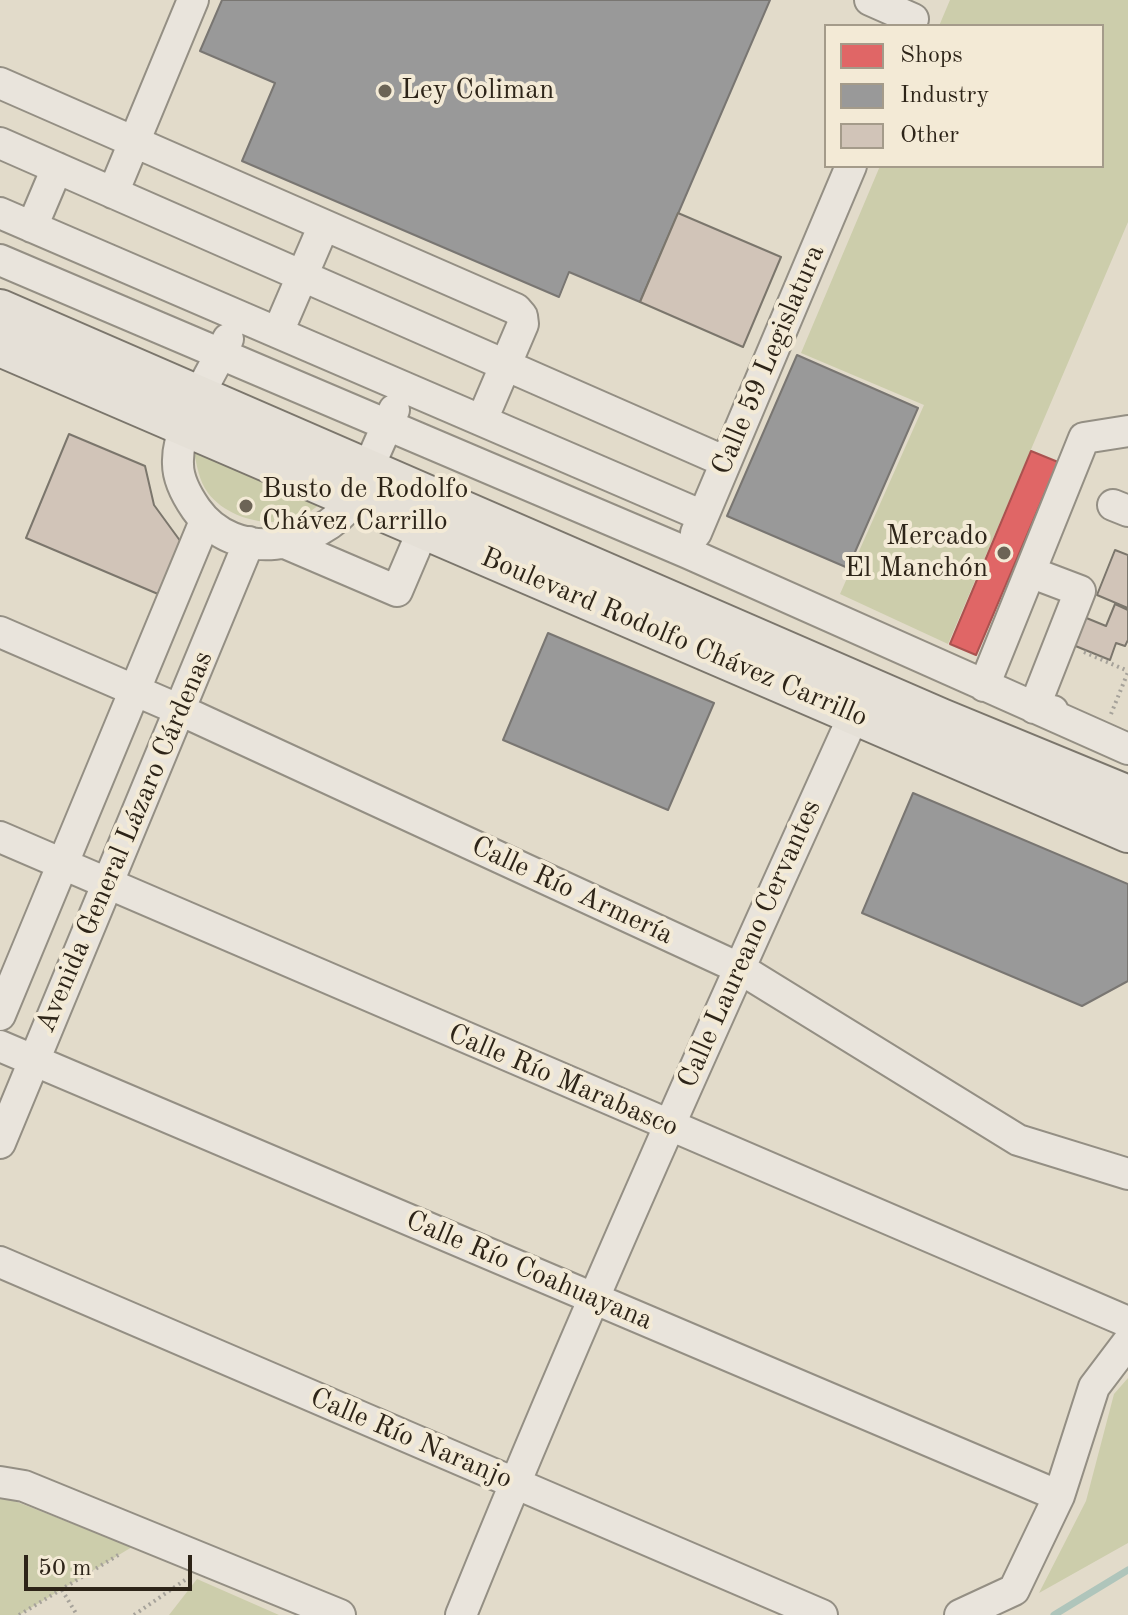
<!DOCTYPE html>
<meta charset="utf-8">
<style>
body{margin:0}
#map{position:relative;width:1128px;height:1615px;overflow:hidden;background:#e2dbca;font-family:"Old Standard TT",serif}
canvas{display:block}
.legend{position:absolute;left:824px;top:24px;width:280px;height:144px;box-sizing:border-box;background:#f3ead6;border:2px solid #a49b8a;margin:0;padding:10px 14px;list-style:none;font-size:24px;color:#2d2418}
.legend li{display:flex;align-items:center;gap:16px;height:40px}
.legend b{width:40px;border:2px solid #a49b8a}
.scale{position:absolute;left:24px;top:1555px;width:168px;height:36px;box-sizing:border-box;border:4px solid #2d2418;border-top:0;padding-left:10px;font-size:24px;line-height:28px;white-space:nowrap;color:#2d2418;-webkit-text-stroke:6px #f3ead6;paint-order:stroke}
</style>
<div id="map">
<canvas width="1128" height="1615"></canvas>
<ul class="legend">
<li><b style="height:22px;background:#e06666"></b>Shops</li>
<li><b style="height:22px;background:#999"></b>Industry</li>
<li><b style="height:22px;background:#d1c4b8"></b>Other</li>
</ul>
<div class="scale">50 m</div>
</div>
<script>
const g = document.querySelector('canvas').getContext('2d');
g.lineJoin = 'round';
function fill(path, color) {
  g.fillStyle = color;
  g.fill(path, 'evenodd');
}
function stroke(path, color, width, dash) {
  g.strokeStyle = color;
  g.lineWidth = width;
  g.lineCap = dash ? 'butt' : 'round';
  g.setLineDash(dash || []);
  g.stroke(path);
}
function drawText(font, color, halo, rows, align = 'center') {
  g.font = font + ' "Old Standard TT",serif';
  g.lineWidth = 8;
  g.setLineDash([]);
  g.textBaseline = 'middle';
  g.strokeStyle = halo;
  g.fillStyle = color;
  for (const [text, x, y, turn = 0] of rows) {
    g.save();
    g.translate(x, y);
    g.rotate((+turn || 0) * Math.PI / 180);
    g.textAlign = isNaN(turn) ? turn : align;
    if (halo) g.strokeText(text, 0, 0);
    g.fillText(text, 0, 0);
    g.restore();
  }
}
const green = new Path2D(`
 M950,0H1128V222L948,644L840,594L924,405L801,353L880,166H1102V26H939Z
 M194,452L321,503C315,508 308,514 300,517C270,529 228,519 208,493C199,481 197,466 194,452Z
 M1128,1378V1543L1039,1593L1086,1501L1114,1394Z
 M0,1497L7,1498L132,1547L19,1615H0Z
 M197,1579L279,1615H169Z`);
const shops = new Path2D(`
 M1031,451L1058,462L976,655L950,644Z`);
const industry = new Path2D(`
 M222,0H770L640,302L569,272L559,297L242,161L275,83L200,51Z
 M797,355L918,408L848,568L727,516Z
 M548,633L714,703L668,810L503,740Z
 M913,793L1128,884V981L1082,1006L862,913Z`);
const stream = new Path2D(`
 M1054,1615L1128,1570`);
const building = new Path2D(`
 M678,213L781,257L743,347L640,302Z
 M69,434L145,466L154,505L181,542L158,594L26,538Z
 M1115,550L1128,555V608L1097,595Z
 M1115,604L1128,610V640L1125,646L1116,643L1110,660L1073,645L1084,617L1106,626Z`);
const path = new Path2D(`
 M1084,652L1128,671
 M1111,714L1128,672
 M62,1590L77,1615
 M19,1615L120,1554
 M134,1615L185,1580`);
const minor = new Path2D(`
 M870,0L913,19
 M0,83L324,225L278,332
 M0,143L726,462
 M113,193L193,0
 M0,213L703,516
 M324,225L516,309L522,316L523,324L482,420
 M32,227L57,168
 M0,260L688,553L1128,749
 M228,339C212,374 176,426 178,464C178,479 187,496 196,509C235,564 317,550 354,500L394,410
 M1113,505L1128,511
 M696,533L851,166
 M285,543L397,591L423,530
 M1030,572L1080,591L1034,708L1053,711
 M0,632L180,710L739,968L1018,1140L1128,1174
 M984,686L1084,438L1128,431
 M0,837L1128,1322
 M0,1015L205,521
 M0,1046L1059,1496
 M0,1143L249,542
 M0,1262L822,1615
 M0,1482L24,1486L340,1615
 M461,1615C584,1311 719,1013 854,715
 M960,1615L1014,1590L1059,1496L1094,1387L1128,1342`);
const major = new Path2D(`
 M0,309L941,718L1128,795
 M0,347L1128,833`);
const markers = [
 [385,91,8,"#6c6456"],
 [246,506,8,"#6c6456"],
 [1004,553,8,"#6c6456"]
];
const poiNames = [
 ["Ley Coliman",401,91],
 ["Busto de Rodolfo",262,490],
 ["Chávez Carrillo",262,522],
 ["Mercado",988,537,"right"],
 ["El Manchón",988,569,"right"]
];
const streetNames = [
 ["Calle 59 Legislatura",769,360,-67],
 ["Boulevard Rodolfo Chávez Carrillo",674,638,23],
 ["Avenida General Lázaro Cárdenas",125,842,-67],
 ["Calle Río Armería",572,891,25],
 ["Calle Laureano Cervantes",750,944,-66],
 ["Calle Río Marabasco",563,1081,23],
 ["Calle Río Coahuayana",529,1271,23],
 ["Calle Río Naranjo",411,1439,23]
];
fill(green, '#cccdab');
fill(shops, '#e06666');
stroke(shops, '#aa524f', 2);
fill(industry, '#999');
stroke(industry, '#797672', 2);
stroke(stream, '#afc5bb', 7);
fill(building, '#d1c4b8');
stroke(building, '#7b766c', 2);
stroke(minor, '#948f84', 34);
stroke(major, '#7b766c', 42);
stroke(path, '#a6a29a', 4, [2, 4]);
stroke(minor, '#e9e4dc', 30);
stroke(major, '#e5e0d7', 38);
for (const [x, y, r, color] of markers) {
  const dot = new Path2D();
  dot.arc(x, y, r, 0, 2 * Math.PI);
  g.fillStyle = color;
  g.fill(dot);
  stroke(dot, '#f3ead6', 3);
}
drawText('28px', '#2d2418', '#f3ead6', poiNames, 'left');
drawText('28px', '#2d2418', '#f3ead6', streetNames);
</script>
